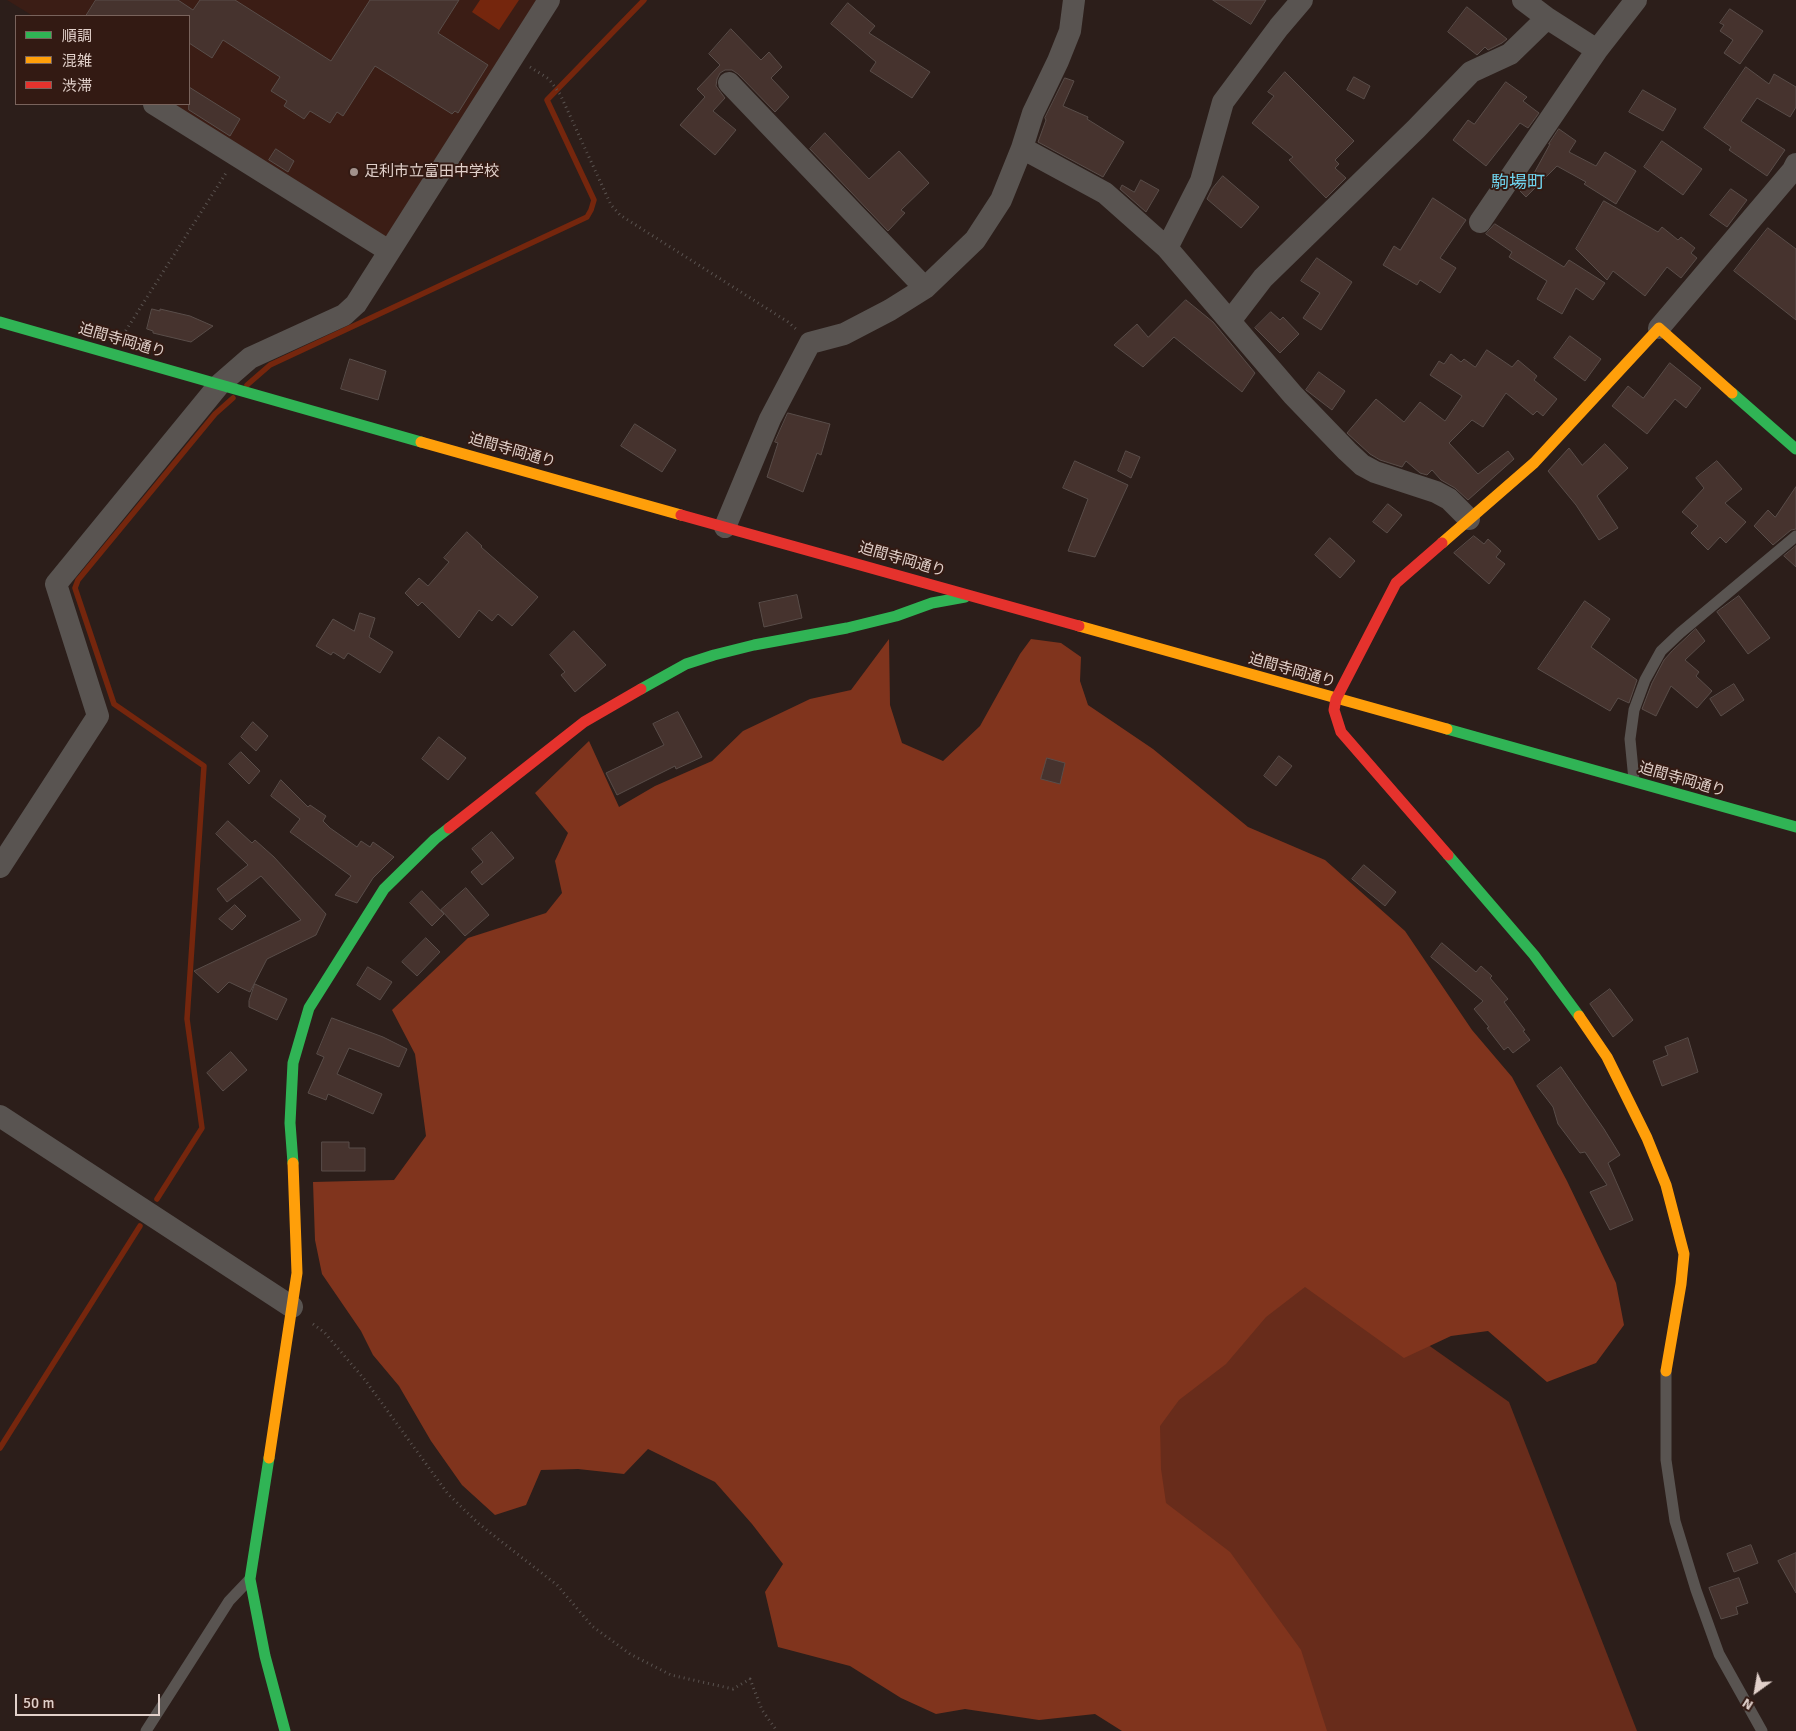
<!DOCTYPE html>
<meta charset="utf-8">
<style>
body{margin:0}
#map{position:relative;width:1796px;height:1731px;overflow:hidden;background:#2c1e1a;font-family:Signika,"Noto Sans JP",sans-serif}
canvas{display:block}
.legend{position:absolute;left:15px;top:15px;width:175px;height:90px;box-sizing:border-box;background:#331a13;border:1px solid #79635c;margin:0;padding:6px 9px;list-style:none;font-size:15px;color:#e1d0ca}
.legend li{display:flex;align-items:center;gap:10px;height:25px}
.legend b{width:25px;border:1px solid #79635c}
.north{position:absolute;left:1731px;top:1666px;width:50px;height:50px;-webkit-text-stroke:4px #331a13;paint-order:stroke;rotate:212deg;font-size:14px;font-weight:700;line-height:20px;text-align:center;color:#e1d0ca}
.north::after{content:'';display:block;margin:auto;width:18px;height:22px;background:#e1d0ca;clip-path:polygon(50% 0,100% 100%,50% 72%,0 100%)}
.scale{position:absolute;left:15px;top:1694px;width:145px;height:22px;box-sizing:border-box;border:2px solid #e1d0ca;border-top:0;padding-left:6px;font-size:15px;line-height:18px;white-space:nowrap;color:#e1d0ca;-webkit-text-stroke:4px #331a13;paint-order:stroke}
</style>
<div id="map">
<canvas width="1796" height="1731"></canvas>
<ul class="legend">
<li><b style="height:6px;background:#30b455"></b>順調</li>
<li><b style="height:6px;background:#ff9f0a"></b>混雑</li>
<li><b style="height:6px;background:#e5322d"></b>渋滞</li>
</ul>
<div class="north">N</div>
<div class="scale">50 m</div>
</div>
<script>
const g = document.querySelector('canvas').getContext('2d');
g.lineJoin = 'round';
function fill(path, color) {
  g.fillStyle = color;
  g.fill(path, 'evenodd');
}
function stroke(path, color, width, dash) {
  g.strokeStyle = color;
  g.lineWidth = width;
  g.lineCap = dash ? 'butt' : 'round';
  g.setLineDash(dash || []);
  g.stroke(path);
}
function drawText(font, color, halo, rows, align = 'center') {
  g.font = font + ' Signika,"Noto Sans JP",sans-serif';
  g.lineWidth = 4;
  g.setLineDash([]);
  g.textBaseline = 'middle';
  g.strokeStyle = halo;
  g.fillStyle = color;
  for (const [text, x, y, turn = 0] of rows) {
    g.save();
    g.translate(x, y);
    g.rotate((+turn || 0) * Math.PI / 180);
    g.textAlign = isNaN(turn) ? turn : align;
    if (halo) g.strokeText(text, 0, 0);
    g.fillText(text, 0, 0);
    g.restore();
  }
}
const built = new Path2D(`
 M7,0H540L386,240L171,104H189V16H33Z`);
const green = new Path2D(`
 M1281,1241L1509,1402L1637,1731H1179L1122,1254Z`);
const forest = new Path2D(`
 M889,639L890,705L902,743L943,761L980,726L1020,654L1031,639L1061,643L1081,657L1080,681L1088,705L1153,749L1248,827L1325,860L1405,931L1472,1030L1512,1077L1567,1181L1616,1283L1624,1325L1596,1363L1547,1382L1488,1331L1451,1336L1404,1358L1305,1287L1266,1317L1226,1364L1179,1400L1160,1426L1161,1469L1166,1503L1230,1552L1301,1650L1327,1731H1122L1095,1714L1039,1720L965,1709L936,1714L901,1698L850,1666L778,1647L765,1592L783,1564L752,1524L715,1482L648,1449L624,1474L578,1469L541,1470L526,1505L495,1515L462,1485L431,1441L399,1386L373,1355L361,1331L322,1274L315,1240L313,1182L394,1180L426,1136L415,1054L392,1010L468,938L546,913L562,893L555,861L568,833L535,793L589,741L619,807L655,786L712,761L743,731L810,699L851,690Z`);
const water = new Path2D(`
 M480,0H519L499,30L472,12Z`);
const stream = new Path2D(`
 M247,385L270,365L587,217L591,210L594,200L547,100L644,0
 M157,1199L202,1128L187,1019L204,766L114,704L75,588L78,580L215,414L233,398
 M0,1448L140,1226`);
const building = new Path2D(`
 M96,0H178L193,10L200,0H235L331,61L370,0H459L438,33L488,65L458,113L455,111L452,114L375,66L343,116L337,112L330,123L310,111L304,119L284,106L287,101L271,91L280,77L223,40L212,58L189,43V16H86Z
 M1213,0H1266L1251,24Z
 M848,3L875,26L869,33L930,72L912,98L870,71L876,62L831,24Z
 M1467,7L1507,39L1502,43L1488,50L1485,47L1477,55L1448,32Z
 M1730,9L1763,31L1740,64L1724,53L1733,40L1720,31L1724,25L1720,23Z
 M731,29L761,60L769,52L782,67L771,78L789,97L775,112L738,74L732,70H725L720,73L717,79L716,86L725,98L713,111L736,130L715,155L680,125L705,97L697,89L720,65L709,54Z
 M1746,67L1769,84L1774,74L1796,87V107L1790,117L1757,98L1741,121L1785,150L1767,176L1729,150L1731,147L1704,128Z
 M1285,72L1354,141L1335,160L1339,164L1335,168L1346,178L1326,198L1289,160L1293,157L1252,123L1274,96L1268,92Z
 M1354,77L1370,86L1364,99L1347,90Z
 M1065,78L1074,81L1063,106L1088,117L1087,119L1124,142L1103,177L1038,142L1046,120L1045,118Z
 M1506,82L1527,97L1523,101L1539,113L1528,128L1520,123L1486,166L1453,140L1468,120L1474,124Z
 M189,87L240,119L230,136L189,110Z
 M1643,90L1676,109L1663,131L1629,112Z
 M1559,129L1576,141L1569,152L1596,166L1605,152L1636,171L1616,204L1584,184L1586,182L1557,166L1526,197L1518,189L1530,172L1533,175L1550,144H1549Z
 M825,133L869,179L899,151L929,183L901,210L905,213L888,231L810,149Z
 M1662,141L1702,169L1683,195L1644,167Z
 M276,149L294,161L288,172L269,160Z
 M1223,176L1259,207L1241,228L1207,199L1212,189Z
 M1141,180L1159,190L1146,212L1120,189L1122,185L1134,192Z
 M1731,189L1747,200L1727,227L1710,215Z
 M1433,198L1466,220L1440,258L1456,268L1440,293L1420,280L1417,285L1383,265L1394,246L1400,250Z
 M1604,201L1658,232L1662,227L1678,240L1681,237L1695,248L1691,253L1697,258L1681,278L1667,267L1645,296L1613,271L1607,280L1576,249Z
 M1495,224L1564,267L1569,260L1605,283L1593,300L1576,288L1562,314L1537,299L1547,281L1509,257L1512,252L1486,234Z
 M1768,228L1796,249V320L1734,271Z
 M1317,258L1352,282L1321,330L1303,318L1320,293L1301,281Z
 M1186,300L1213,322L1255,373L1242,392L1174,337L1143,367L1114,345L1137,324L1148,337Z
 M152,309L160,311V309L190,316L213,326L191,342L153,333V331L147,329Z
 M1271,312L1280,320L1283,317L1299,334L1280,353L1255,328Z
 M1570,336L1601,359L1585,381L1554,358Z
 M1487,350L1512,367L1518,360L1537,376L1534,380L1557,399L1543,416L1537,411L1533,415L1506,393L1483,427L1472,420L1449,443L1478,474L1508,451L1514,459L1468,500L1455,488L1441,480L1432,470L1427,475L1420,473L1406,461L1402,467L1380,460L1370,454L1347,433L1376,399L1404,422L1420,402L1445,421L1462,396L1430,375L1439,361L1444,364L1451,354L1461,362L1464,359L1475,367Z
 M350,359L386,371L378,400L341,389Z
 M1670,363L1701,388L1686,408L1675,399L1647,434L1612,406L1628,386L1643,398Z
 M1319,372L1345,391L1332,410L1306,390Z
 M788,413L830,424L821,455L817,453L803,492L767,477L778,443L775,442Z
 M635,424L676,450L662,472L621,446Z
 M1605,444L1628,468L1597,496L1618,528L1599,540L1576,505L1548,471L1569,448L1582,465Z
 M1126,451L1140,457L1131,478L1118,471Z
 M1075,461L1128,485L1095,557L1068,551L1088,499L1063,488Z
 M1717,461L1742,489L1725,503L1746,522L1726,543L1720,537L1708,550L1691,533L1698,526L1682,512L1704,488L1696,478Z
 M1796,487V529L1791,530L1773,545L1754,526L1768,510L1775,517Z
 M1388,504L1402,515L1387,533L1373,522Z
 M467,532L482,546L481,547L538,597L512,626L498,614L492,621L479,610L459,638L422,602L418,606L405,593L419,578L428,586L449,562L444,558Z
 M1474,536L1484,544L1488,539L1501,551L1496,557L1505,564L1489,584L1454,553Z
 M1330,538L1355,561L1340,578L1315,555Z
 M1796,546V567L1784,556Z
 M797,595L802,618L764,627L759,603Z
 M1739,596L1770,638L1748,654L1717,612Z
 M1585,601L1610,619L1591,647L1637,680L1629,703L1618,698L1610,711L1538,669Z
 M360,613L375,618L369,637L393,652L380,673L348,653L344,659L333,652L331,655L316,646L333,619L354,631Z
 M1696,629L1705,641L1685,660L1699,672L1696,676L1712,691L1697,708L1671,686L1656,716L1642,709L1652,683L1664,660L1672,651Z
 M574,631L606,665L575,692L561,675L565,672L550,655Z
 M1734,684L1744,700L1721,716L1710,699Z
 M678,712L702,757L676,769L675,766L617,795L606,773L664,745L653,724Z
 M253,722L268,736L256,751L241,737Z
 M439,737L466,758L448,780L422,759Z
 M241,752L260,771L249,784L229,764Z
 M1279,756L1292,766L1276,786L1264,776Z
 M1047,758L1065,763L1060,784L1041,779Z
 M281,780L308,807L310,805L326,816L323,821L330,828L357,847L361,841L370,847L373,842L394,857L373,878L357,903L335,895L351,876L290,832L300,819L271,796Z
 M228,821L252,843L255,840L274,857L326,914L316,935L267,959L250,992L229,982L218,993L194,971L301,920L261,876L227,902L217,889L248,865L216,834Z
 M492,832L514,858L482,885L471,872L483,862L472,849Z
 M1364,865L1396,892L1385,906L1352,879Z
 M466,888L489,915L465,936L441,910Z
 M422,891L444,914L432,926L410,903Z
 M235,905L246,916L232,930L219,919Z
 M426,938L440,952L417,976L402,962Z
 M1442,943L1476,972L1481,966L1492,976L1490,978L1508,999L1504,1002L1525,1030L1523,1031L1530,1040L1513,1053L1508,1047L1504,1050L1487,1028L1489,1027L1474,1009L1483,1001L1431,957Z
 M368,967L392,982L380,1000L357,985Z
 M255,984L287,999L277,1020L249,1007V1001Z
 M1610,989L1633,1020L1613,1037L1590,1004Z
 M332,1018L383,1037L407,1049L399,1067L349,1048L337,1074L382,1094L373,1114L328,1094L326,1100L308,1093L324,1057L317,1054Z
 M1688,1038L1698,1072L1662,1086L1653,1061L1668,1055L1665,1047Z
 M231,1052L247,1070L223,1091L207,1073Z
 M1561,1067L1604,1129L1620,1155L1608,1163L1633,1220L1610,1230L1590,1192L1607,1185L1585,1152L1580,1153L1558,1124L1553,1107L1537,1086Z
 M322,1142H349V1148H365V1171H322Z
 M1751,1545L1758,1563L1734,1572L1727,1554Z
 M1796,1553V1593L1778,1561Z
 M1739,1578L1748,1603L1736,1607L1738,1614L1721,1619L1709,1588Z`);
const path = new Path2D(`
 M530,67L549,79L560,94L611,205L620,215L788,322L796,329
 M123,335L226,173
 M313,1324L324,1332L365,1380L448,1494L479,1524L557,1585L592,1626L630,1654L671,1675L733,1689L750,1679L762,1710L777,1731`);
const lane = new Path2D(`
 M1634,780L1630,739L1634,710L1645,680L1661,651L1680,633L1796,536
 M1666,1371V1460L1675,1521L1696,1590L1719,1654L1762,1731
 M146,1731L229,1601L249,1580`);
const street = new Path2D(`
 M1523,0L1547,18
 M729,83L925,288
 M154,104L389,251
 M1022,148L1105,193L1167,248L1293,395L1347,451L1362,465L1375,472L1436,492L1449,499L1469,519
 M1480,222L1597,50L1636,0
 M1167,248L1201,181L1223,102L1279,27L1302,0
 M1230,321L1263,278L1416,129L1471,72L1510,54L1547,18L1597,50
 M1659,328L1793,170L1796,164
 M725,527L770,419L810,343L844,334L890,310L925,288L975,240L1001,200L1022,148L1033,113L1058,61L1070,31L1074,0
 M0,867L98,716L56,584L219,385L250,358L344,315L356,304L549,0
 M0,1116L292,1307`);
const fast = new Path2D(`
 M0,322L421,442
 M1732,393L1796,449
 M641,689L686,664L714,655L754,645L847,628L896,616L932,603L965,597
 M1447,729L1796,827
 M1448,855L1534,955L1579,1016
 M293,1163L290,1123L293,1063L309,1008L384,889L435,839L449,828
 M269,1458L250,1579L265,1656L285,1731`);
const slow = new Path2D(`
 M421,442L681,515
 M1442,543L1534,463L1659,328L1732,393
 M1079,626L1447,729
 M1579,1016L1607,1057L1647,1138L1666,1185L1684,1254L1681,1284L1666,1371
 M269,1458L297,1273L293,1163`);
const jam = new Path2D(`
 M681,515L1079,626
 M1442,543L1396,583L1336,699L1334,710L1341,732L1448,855
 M449,828L584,722L641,689`);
const markers = [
 [354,172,5,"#a2928c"]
];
const poiNames = [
 ["足利市立富田中学校",364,172]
];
const streetNames = [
 ["迫間寺岡通り",122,341,16],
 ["迫間寺岡通り",512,451,16],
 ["迫間寺岡通り",902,560,16],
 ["迫間寺岡通り",1292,671,16],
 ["迫間寺岡通り",1682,780,16]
];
const quarterNames = [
 ["駒場町",1518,183]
];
fill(built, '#3b1d15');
fill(green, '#682c1b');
fill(forest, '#80341d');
fill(water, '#75260d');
stroke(stream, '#75260d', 5.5);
fill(building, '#46332e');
stroke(building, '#594d49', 1);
stroke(path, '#5a5350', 3, [1, 4]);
stroke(lane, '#595451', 11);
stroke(street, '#595451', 22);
stroke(fast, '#30b455', 11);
stroke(slow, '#ff9f0a', 11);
stroke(jam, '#e5322d', 11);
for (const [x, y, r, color] of markers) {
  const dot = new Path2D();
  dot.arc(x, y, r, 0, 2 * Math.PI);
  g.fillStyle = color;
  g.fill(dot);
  stroke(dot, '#331a13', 2);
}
drawText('15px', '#e1d0ca', '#331a13', poiNames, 'left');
drawText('15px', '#e1d0ca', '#331a13', streetNames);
drawText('18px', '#6fd3ed', '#331a13', quarterNames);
</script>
